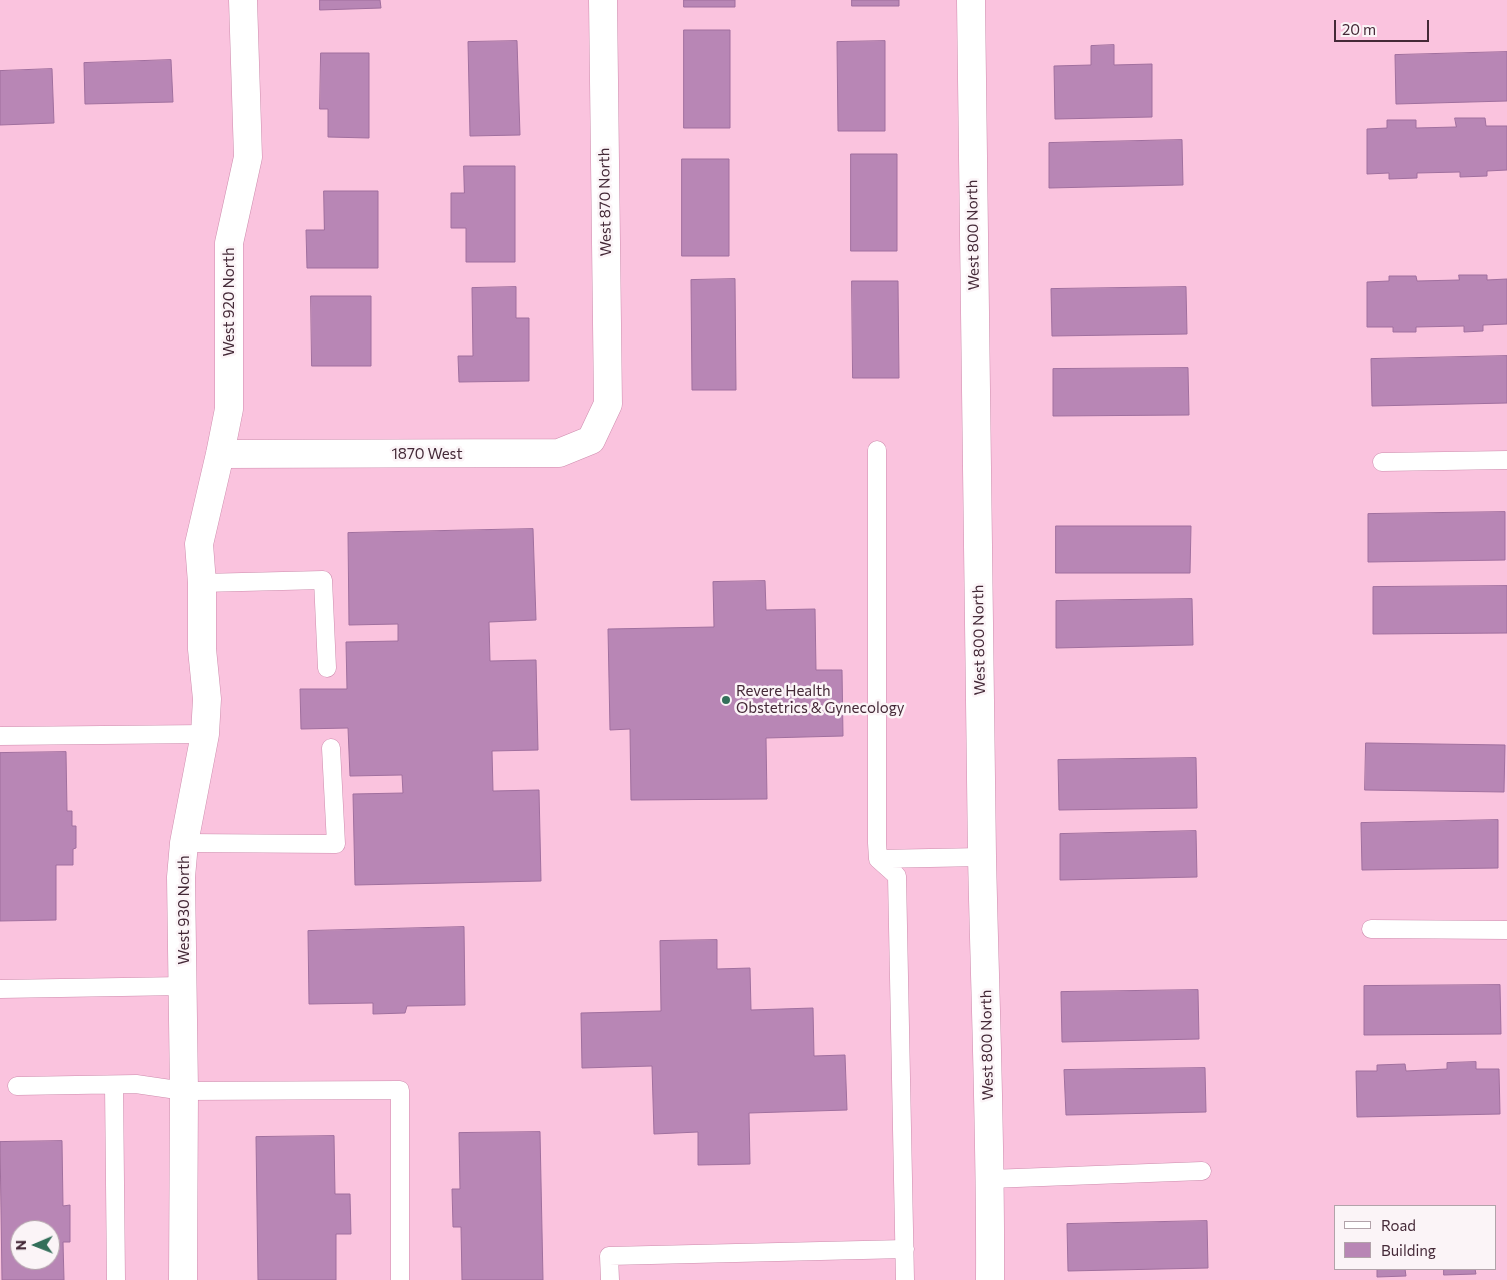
<!DOCTYPE html>
<style>
body{margin:0}
#map{position:relative;width:1507px;height:1280px;overflow:hidden;background:#fac3de;font-family:Commissioner,sans-serif}
canvas{display:block}
.legend{position:absolute;left:1334px;top:1205px;width:162px;height:65px;box-sizing:border-box;background:#fbf4f7;border:1px solid #b2a3aa;margin:0;padding:6px 9px;list-style:none;font-size:15px;color:#442937}
.legend li{display:flex;align-items:center;gap:10px;height:25px}
.legend b{width:25px;border:1px solid #b2a3aa}
.north{position:absolute;left:10px;top:1220px;width:50px;height:50px;box-sizing:border-box;background:#fbf4f7;border:1px solid #b2a3aa;border-radius:50%;rotate:269deg;font-size:14px;font-weight:700;line-height:20px;text-align:center;color:#442937}
.north::after{content:'';display:block;margin:auto;width:18px;height:22px;background:#336f5a;clip-path:polygon(50% 0,100% 100%,50% 72%,0 100%)}
.scale{position:absolute;left:1334px;top:20px;width:95px;height:22px;box-sizing:border-box;border:2px solid #442937;border-top:0;padding-left:6px;font-size:15px;line-height:18px;white-space:nowrap;color:#442937;-webkit-text-stroke:4px #fbf4f7;paint-order:stroke}
</style>
<div id="map">
<canvas width="1507" height="1280"></canvas>
<ul class="legend">
<li><b style="height:6px;background:#fff"></b>Road</li>
<li><b style="height:14px;background:#b886b5"></b>Building</li>
</ul>
<div class="north">N</div>
<div class="scale">20 m</div>
</div>
<script>
const g = document.querySelector('canvas').getContext('2d');
g.lineJoin = 'round';
function fill(path, color) {
  g.fillStyle = color;
  g.fill(path, 'evenodd');
}
function stroke(path, color, width, dash) {
  g.strokeStyle = color;
  g.lineWidth = width;
  g.lineCap = dash ? 'butt' : 'round';
  g.setLineDash(dash || []);
  g.stroke(path);
}
function drawText(font, color, halo, rows, align = 'center') {
  g.font = font + ' Commissioner,sans-serif';
  g.lineWidth = 5;
  g.setLineDash([]);
  g.textBaseline = 'middle';
  g.strokeStyle = halo;
  g.fillStyle = color;
  for (const [text, x, y, turn = 0] of rows) {
    g.save();
    g.translate(x, y);
    g.rotate((+turn || 0) * Math.PI / 180);
    g.textAlign = isNaN(turn) ? turn : align;
    if (halo) g.strokeText(text, 0, 0);
    g.fillText(text, 0, 0);
    g.restore();
  }
}
const building = new Path2D(`
 M320,0H380L381,8L320,10Z
 M684,0H735V7H684Z
 M852,0H899V6H852Z
 M684,30H730V128H684Z
 M517,41L520,135L470,136L468,42Z
 M885,41V131H838L837,42Z
 M1114,45V65L1152,64V117L1055,119L1054,66L1091,65V46Z
 M1507,52V101L1396,104L1395,55Z
 M321,53H369V138L328,137V109H320Z
 M171,60L173,102L85,104L84,63Z
 M52,69L54,123L0,125V71Z
 M1455,118H1485L1486,126H1507V170L1487,171V176L1460,177V172L1417,173V178L1389,179V173L1367,174V129L1387,128V120H1416V128L1456,127Z
 M1182,140L1183,185L1049,188V143Z
 M851,154H897V251H851Z
 M682,159H729V256H682Z
 M464,166H515V262H466V228H451V193H464Z
 M324,191H378V268H307L306,230H324Z
 M1459,275H1487V280L1507,279V324L1483,325V331L1464,332V326L1416,327V332H1393V327H1367V282L1389,281V276H1416L1417,281L1459,280Z
 M735,279L736,390H692L691,280Z
 M852,281H898L899,378H853Z
 M516,287V318H529V381L459,382L458,356H473L472,288Z
 M1186,287L1187,334L1052,336L1051,289Z
 M311,296H371V366H312Z
 M1507,356V403L1372,406L1371,359Z
 M1188,368L1189,415L1053,416V369Z
 M1505,512V560L1368,562V514Z
 M1056,526H1191L1190,573H1056Z
 M533,529L536,620L489,622L490,661L536,660L538,750L492,751L493,791L539,790L541,881L355,885L353,794L403,793L402,775L350,776L348,728L301,729L300,689H347L346,642L398,641V624L349,625L348,533Z
 M765,581L766,610L815,609L816,670H842L843,736L766,738L767,799L631,800L630,729L610,730L608,629L714,627L713,582Z
 M1507,586V633L1373,634V587Z
 M1192,599L1193,645L1056,648V601Z
 M1366,743L1505,745L1504,792L1365,790Z
 M66,752L67,811H72V826H76V848L73,849V865H56V920L0,921V753Z
 M1196,758L1197,808L1059,810L1058,760Z
 M1498,820V868L1362,870L1361,823Z
 M1196,831L1197,877L1060,880V834Z
 M464,927L465,1005L407,1006L405,1013L373,1014V1003L309,1004L308,931Z
 M717,940V969L750,968L751,1010L813,1008L814,1056L845,1055L847,1110L749,1113L750,1164L698,1165V1132L654,1134L652,1066L582,1068L581,1013L661,1011L660,941Z
 M1500,985L1501,1034L1364,1035V986Z
 M1198,990L1199,1039L1062,1042L1061,992Z
 M1476,1062V1069H1499L1500,1114L1357,1117L1356,1071H1377V1065L1405,1064L1406,1071L1447,1069V1063Z
 M1205,1068L1206,1112L1066,1115L1064,1070Z
 M540,1132L543,1280H462L461,1227H453L452,1189H460L459,1133Z
 M334,1136L335,1194H350L351,1234H336V1280H258L256,1137Z
 M62,1141L63,1206L70,1205V1242H63L64,1280H2L0,1142ZM20,1230H50V1260H20Z
 M1207,1221L1208,1268L1068,1271L1067,1224Z
 M1356,1269H1405L1406,1276L1377,1277V1269Z
 M1444,1269H1475L1476,1274L1444,1275Z`);
const lane = new Path2D(`
 M877,450V843L878,859L897,876L905,1280
 M1382,462L1507,460
 M202,583L323,580L327,668
 M0,736L205,734
 M184,843L336,844L331,748
 M878,859L982,857
 M1371,929L1507,930
 M0,989L183,986
 M114,1085L116,1280
 M17,1086L136,1084L184,1091L400,1090V1280
 M990,1179L1202,1171
 M610,1280L609,1256L905,1249`);
const street = new Path2D(`
 M971,0C974,285 976,570 982,856C985,997 991,1138 990,1280
 M220,454L559,453L591,440L608,404L603,0
 M183,1280L184,1091L181,877L184,843L205,734L207,699L202,649V583L199,544L220,454L229,409V243L248,157L243,0`);
const markers = [
 [726,700,5,"#336f5a"]
];
const streetNames = [
 ["West 870 North",605,202,-91],
 ["West 800 North",973,235,-91],
 ["West 920 North",229,302,-90],
 ["1870 West",427,454],
 ["West 800 North",979,640,-91],
 ["West 930 North",184,910,-90],
 ["West 800 North",987,1045,-91]
];
const poiNames = [
 ["Revere Health",736,691],
 ["Obstetrics & Gynecology",736,708]
];
fill(building, '#b886b5');
stroke(building, '#a06f9e', 1);
stroke(lane, '#cd8cad', 19);
stroke(street, '#cd8cad', 29);
stroke(lane, '#fff', 18);
stroke(street, '#fff', 28);
for (const [x, y, r, color] of markers) {
  const dot = new Path2D();
  dot.arc(x, y, r, 0, 2 * Math.PI);
  g.fillStyle = color;
  g.fill(dot);
  stroke(dot, '#fbf4f7', 2);
}
drawText('15px', '#442937', '#fbf4f7', streetNames);
drawText('15px', '#442937', '#fbf4f7', poiNames, 'left');
</script>
